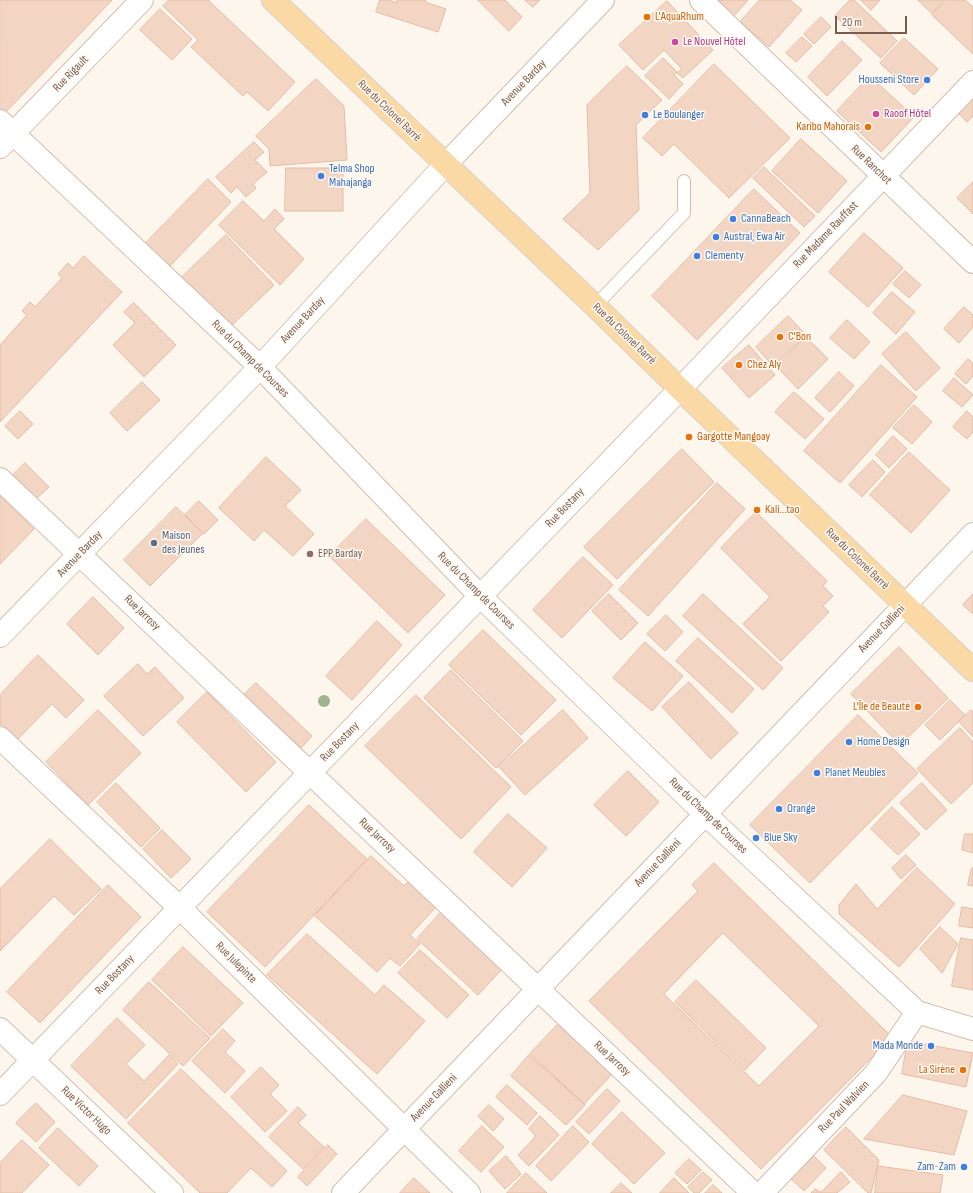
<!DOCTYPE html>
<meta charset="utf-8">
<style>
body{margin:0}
#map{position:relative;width:973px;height:1193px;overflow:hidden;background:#fdf6ec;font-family:"Sofia Sans Condensed",sans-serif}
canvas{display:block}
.scale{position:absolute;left:835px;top:16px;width:72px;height:18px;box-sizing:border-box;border:2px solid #7a5c4d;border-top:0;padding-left:5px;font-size:12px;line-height:14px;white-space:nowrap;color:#7a5c4d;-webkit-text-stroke:3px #fffaf3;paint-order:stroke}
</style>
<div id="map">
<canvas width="973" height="1193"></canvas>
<div class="scale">20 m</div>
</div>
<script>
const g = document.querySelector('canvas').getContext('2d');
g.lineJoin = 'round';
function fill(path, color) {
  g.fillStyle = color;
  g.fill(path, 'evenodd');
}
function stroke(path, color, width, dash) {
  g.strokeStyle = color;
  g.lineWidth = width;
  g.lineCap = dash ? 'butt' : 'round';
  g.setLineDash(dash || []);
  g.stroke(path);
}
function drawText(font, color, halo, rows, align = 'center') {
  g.font = font + ' "Sofia Sans Condensed",sans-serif';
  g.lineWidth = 3;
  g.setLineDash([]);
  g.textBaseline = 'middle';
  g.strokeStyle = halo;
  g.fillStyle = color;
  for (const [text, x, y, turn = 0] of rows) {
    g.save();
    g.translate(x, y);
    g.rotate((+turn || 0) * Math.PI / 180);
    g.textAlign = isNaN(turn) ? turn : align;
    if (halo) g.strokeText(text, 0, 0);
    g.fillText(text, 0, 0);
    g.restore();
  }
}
const building = new Path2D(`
 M0,0H112L5,113L0,109Z
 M169,0H208L295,82L268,111L247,92L243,96L191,47L198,40L163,6Z
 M380,0H389L397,3V0H426L425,2L446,9L438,32L376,12Z
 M478,0H505L522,17L509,31Z
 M525,0H540L533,7Z
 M715,0H748L733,17Z
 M760,0H790L802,10L769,47L740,22Z
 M850,0H854L897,41L881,58L835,16Z
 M861,0H880L871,10Z
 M918,0H944L932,13Z
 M946,0H965L973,7V54L932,15Z
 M667,1L713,50L683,78L677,73L682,69L664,50L643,70L619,45Z
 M160,9L192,39L172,60L140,30Z
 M821,17L831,27L814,44L804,34Z
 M802,37L812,46L796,62L786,53Z
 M904,38L938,69L914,95L880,63Z
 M842,41L862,60L827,96L808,77Z
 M663,58L677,72L674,75L683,84L669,99L645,76Z
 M714,64L790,138L729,198L674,144L662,156L643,138Z
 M627,66L662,100L636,125L639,210L598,250L563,219L590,193L587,105Z
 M870,76L914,117L881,152L837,111Z
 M316,79L344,106L347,160L270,166L269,149L256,136Z
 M973,97V116L967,122L958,113Z
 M801,139L847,181L818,213L772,171Z
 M254,142L264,152L255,160L267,172L253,184L256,188L246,197L237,187L231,193L216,177Z
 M764,167L815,216L804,227L753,178Z
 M286,168H343V211H285Z
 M208,179L231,202L169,267L145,244Z
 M973,182V214L957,198Z
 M754,189L800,233L697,340L652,296Z
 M243,201L264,221L275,209L284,219L274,229L304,259L280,285L219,225Z
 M864,233L903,268L868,307L829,272Z
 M226,235L274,285L230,327L182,277Z
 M84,256L122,292L0,422V345L27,315L22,311L30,302L35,307L62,278L58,274L68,263L73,268Z
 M905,271L921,285L909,298L893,284Z
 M892,292L915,312L896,334L873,313Z
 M134,303L176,345L144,377L113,345L135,323L124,312Z
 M964,307L973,315V327L959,343L944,329Z
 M788,316L806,335L773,366L756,347Z
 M847,320L870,342L854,359L830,338Z
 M906,332L940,368L916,391L882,354Z
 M806,337L828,359L798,389L776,366Z
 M749,345L775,375L749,398L722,368Z
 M968,359L973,363V376L966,384L955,374Z
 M881,365L917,397L840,483L804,451Z
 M839,372L854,386L830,412L815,398Z
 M954,378L973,395L962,407L943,391Z
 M142,382L160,400L127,431L110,413Z
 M794,392L824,419L805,439L775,412Z
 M914,405L932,422L912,444L893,428Z
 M20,411L33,424L18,439L5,426Z
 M967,411L973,417V432L967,439L953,427Z
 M893,436L907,449L889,468L876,455Z
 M682,449L714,482L617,579L584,547Z
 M909,452L950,490L911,533L870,495Z
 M266,457L301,490L285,506L314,534L293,556L264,530L254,541L219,508Z
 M873,460L885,472L862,497L849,485Z
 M25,463L49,487L36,499L13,475Z
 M717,483L745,509L648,616L619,590Z
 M0,496L34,529L0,564Z
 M199,501L218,520L204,534L185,515Z
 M176,507L203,533L150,586L124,560Z
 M756,512L827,581L823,586L833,596L823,606L829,612L781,661L743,624L770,597L721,548Z
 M366,519L445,595L408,633L329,556Z
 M583,557L613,585L562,638L533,610Z
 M609,594L638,623L621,640L592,611Z
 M703,594L783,668L763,690L683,616Z
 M973,594V614L963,605Z
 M93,597L124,628L98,655L67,624Z
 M666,615L683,632L665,651L647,634Z
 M377,621L402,645L352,700L326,676Z
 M483,630L556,700L521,735L449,665Z
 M698,638L754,689L732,713L676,661Z
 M645,642L683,676L652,711L613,678Z
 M899,647L948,698L900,745L851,694Z
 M38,655L84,700L66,718L52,704L17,740L0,724V695Z
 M138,664L147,674L155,667L184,698L143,736L104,696Z
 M451,670L523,741L496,768L424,698Z
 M689,682L738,733L711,759L662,707Z
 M256,683L312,736L301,748L244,695Z
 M207,692L276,762L246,792L177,722Z
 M416,695L511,787L461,839L365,746Z
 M950,700L965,715L940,740L925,725Z
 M98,710L141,753L88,805L46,762Z
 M563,710L588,738L525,795L499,767Z
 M971,710L973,712V737L959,722Z
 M858,715L918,773L810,883L750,825Z
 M960,728L973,742V783L951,804L917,769Z
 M628,771L659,802L626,836L594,805Z
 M116,783L160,828L141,847L97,802Z
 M922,783L947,810L926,830L900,803Z
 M309,805L367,859L265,967L207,912Z
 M892,807L920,834L898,855L871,829Z
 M508,814L547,848L512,887L474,852Z
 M162,830L191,859L171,878L143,849Z
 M965,834H973V853L962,850Z
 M50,839L101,889L74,915L54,896L0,951V889Z
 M906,855L916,865L901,879L892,868Z
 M371,856L404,886L409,881L437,906L410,935L420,944L400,966L390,958L377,972L315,916Z
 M714,863L892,1037L761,1169L589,1001L698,891L692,885ZM723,933L819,1026L759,1086L664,994Z
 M917,868L955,904L899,967L839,914V905L856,884L877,909Z
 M972,868H973V886L968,885Z
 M108,885L141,917L40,1023L7,992Z
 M962,907L973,909V928L959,926Z
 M443,910L505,966L478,995L417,939Z
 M940,927L958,944L942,973L920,949Z
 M307,934L375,995L384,985L425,1021L377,1074L267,975Z
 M961,938L973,940V990L952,986Z
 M183,947L243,1003L211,1036L152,980Z
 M420,950L469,995L447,1018L398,973Z
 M696,980L766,1048L745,1070L675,1002Z
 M149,982L210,1038L183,1066L123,1010Z
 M117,1018L145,1045L126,1064L144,1081L169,1055L178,1064L126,1119L71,1066Z
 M560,1022L614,1072L584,1104L530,1054Z
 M223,1029L235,1041L225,1052L245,1071L225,1093L192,1061Z
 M908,1041L973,1053L966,1087L902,1074Z
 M529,1055L585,1105L566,1125L511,1076Z
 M261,1067L279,1085L270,1094L287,1111L265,1132L231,1097Z
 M181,1069L287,1171L272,1187L251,1168L227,1193H200L128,1123Z
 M507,1085L537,1113L527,1125L496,1097Z
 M607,1089L620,1101L589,1134L576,1122Z
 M903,1095L967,1111L954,1155L864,1139Z
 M36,1103L55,1122L36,1142L16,1123Z
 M489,1105L504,1119L493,1131L478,1116Z
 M298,1107L306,1115L298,1123L324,1147L303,1169L269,1137Z
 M622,1112L665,1153L634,1184L592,1144Z
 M540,1116L559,1135L529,1166L518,1155L536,1136L529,1129Z
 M482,1126L504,1147L481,1172L459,1151Z
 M573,1126L589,1142L551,1181L536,1166Z
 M846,1127L879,1160L871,1193H868L824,1150Z
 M58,1128L98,1166L79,1186L39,1148Z
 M22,1140L49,1165L22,1193H0V1163Z
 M328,1145L337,1154L307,1186L298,1177Z
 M810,1152L826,1168L804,1191L788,1176Z
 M506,1156L521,1174L505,1189L489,1171Z
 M689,1159L701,1170L687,1184L675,1173Z
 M878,1166L943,1175L940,1193H875Z
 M703,1172L712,1180L699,1193H694L688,1187Z
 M841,1172L850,1182L837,1193H811L815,1189L821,1192Z
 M526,1173L547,1193H507Z
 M414,1178L430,1193H400Z
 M674,1178L689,1193H660Z
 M621,1183L632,1193H611Z
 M713,1185L722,1193H705Z`);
const service = new Path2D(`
 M595,306L684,213V181`);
const minor = new Path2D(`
 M701,0L973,262
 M0,121L260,367L480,596L705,814L917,1012L973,1029
 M0,147L142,0
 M0,479L753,1193
 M0,738L180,908L469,1193
 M0,1029L172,1193
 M0,1094L680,389L973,82
 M343,1193L973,534
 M762,1193L876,1073L917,1012`);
const tertiary = new Path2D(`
 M445,165L603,0`);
const secondary = new Path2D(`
 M0,636L260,367L445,165`);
const primary = new Path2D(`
 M273,0L595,306L680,389L973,670`);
const trees = [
 [324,701]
];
const markers = [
 [647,17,4,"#e8710a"],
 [675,42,4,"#d1479c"],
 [927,80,4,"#3f7fe0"],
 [876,114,4,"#d1479c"],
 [645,115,4,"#3f7fe0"],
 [868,127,4,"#e8710a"],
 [321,176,4,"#3f7fe0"],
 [733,219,4,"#3f7fe0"],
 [716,237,4,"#3f7fe0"],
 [697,256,4,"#3f7fe0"],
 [780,337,4,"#e8710a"],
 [739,365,4,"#e8710a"],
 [689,437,4,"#e8710a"],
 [757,510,4,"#e8710a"],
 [154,543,4,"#5c6f8a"],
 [310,554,4,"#8d6e63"],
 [918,707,4,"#e8710a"],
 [849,742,4,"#3f7fe0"],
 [817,773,4,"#3f7fe0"],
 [779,809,4,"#3f7fe0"],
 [756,838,4,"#3f7fe0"],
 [931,1046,4,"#3f7fe0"],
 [963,1070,4,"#e8710a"],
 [964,1167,4,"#3f7fe0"]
];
const foodNames = [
 ["L'AquaRhum",655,17],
 ["Karibo Mahorais",860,127,"right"],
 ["C'Bon",788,337],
 ["Chez Aly",747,365],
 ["Gargotte Mangoay",697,437],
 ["Kali...tao",765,510],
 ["L'Île de Beauté",910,707,"right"],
 ["La Sirène",955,1070,"right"]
];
const hotelNames = [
 ["Le Nouvel Hôtel",683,42],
 ["Raoof Hôtel",884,114]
];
const streetNames = [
 ["Rue Rigault",71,74,-46],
 ["Avenue Barday",524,83,-46],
 ["Rue du Colonel Barré",389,111,44],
 ["Rue Ranchot",871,165,44],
 ["Rue Madame Rauffast",826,235,-46],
 ["Avenue Barday",303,320,-47],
 ["Rue du Colonel Barré",624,334,44],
 ["Rue du Champ de Courses",250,359,45],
 ["Rue Bostany",565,508,-46],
 ["Avenue Barday",80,554,-46],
 ["Rue du Colonel Barré",857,559,44],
 ["Rue du Champ de Courses",476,591,45],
 ["Rue Jarrosy",142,613,44],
 ["Avenue Gallieni",882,629,-46],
 ["Rue Bostany",340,742,-46],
 ["Rue du Champ de Courses",708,816,44],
 ["Rue Jarrosy",377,836,43],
 ["Avenue Gallieni",658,863,-46],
 ["Rue Julepinte",236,963,45],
 ["Rue Bostany",115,975,-46],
 ["Rue Jarrosy",612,1059,43],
 ["Avenue Gallieni",434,1098,-46],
 ["Rue Paul Walvien",844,1107,-46],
 ["Rue Victor Hugo",86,1111,44]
];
const shopNames = [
 ["Housseni Store",919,80,"right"],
 ["Le Boulanger",653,115],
 ["Telma Shop",329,169],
 ["Mahajanga",329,183],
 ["CannaBeach",741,219],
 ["Austral, Ewa Air",724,237],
 ["Clementy",705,256],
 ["Home Design",857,742],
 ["Planet Meubles",825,773],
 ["Orange",787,809],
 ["Blue Sky",764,838],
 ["Mada Monde",923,1046,"right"],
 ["Zam-Zam",956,1167,"right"]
];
const serviceNames = [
 ["Maison",162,536],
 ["des Jeunes",162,550]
];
const educationNames = [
 ["EPP Barday",318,554]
];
fill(building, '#f3d5c3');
stroke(building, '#e6bba3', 1);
stroke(service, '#d1beb0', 14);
stroke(minor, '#d1beb0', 24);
stroke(tertiary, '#d1beb0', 24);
stroke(secondary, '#d6c0b0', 24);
stroke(primary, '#dad1cd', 24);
stroke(service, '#fff', 12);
stroke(minor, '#fff', 22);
stroke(tertiary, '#fff', 22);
stroke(secondary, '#fff', 22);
stroke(primary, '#fbd9a5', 22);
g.fillStyle = '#a0b28e';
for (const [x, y] of trees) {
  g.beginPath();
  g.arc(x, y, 6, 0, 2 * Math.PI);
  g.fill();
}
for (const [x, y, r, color] of markers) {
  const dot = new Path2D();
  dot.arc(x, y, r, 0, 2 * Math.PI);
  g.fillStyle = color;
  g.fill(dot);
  stroke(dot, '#fffaf3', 1.5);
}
drawText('12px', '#c56008', '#fffaf3', foodNames, 'left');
drawText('12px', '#b23c85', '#fffaf3', hotelNames, 'left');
drawText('12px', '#7a5c4d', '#fffaf3', streetNames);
drawText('12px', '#366cbe', '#fffaf3', shopNames, 'left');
drawText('12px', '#4e5e75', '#fffaf3', serviceNames, 'left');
drawText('12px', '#785e54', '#fffaf3', educationNames, 'left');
</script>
